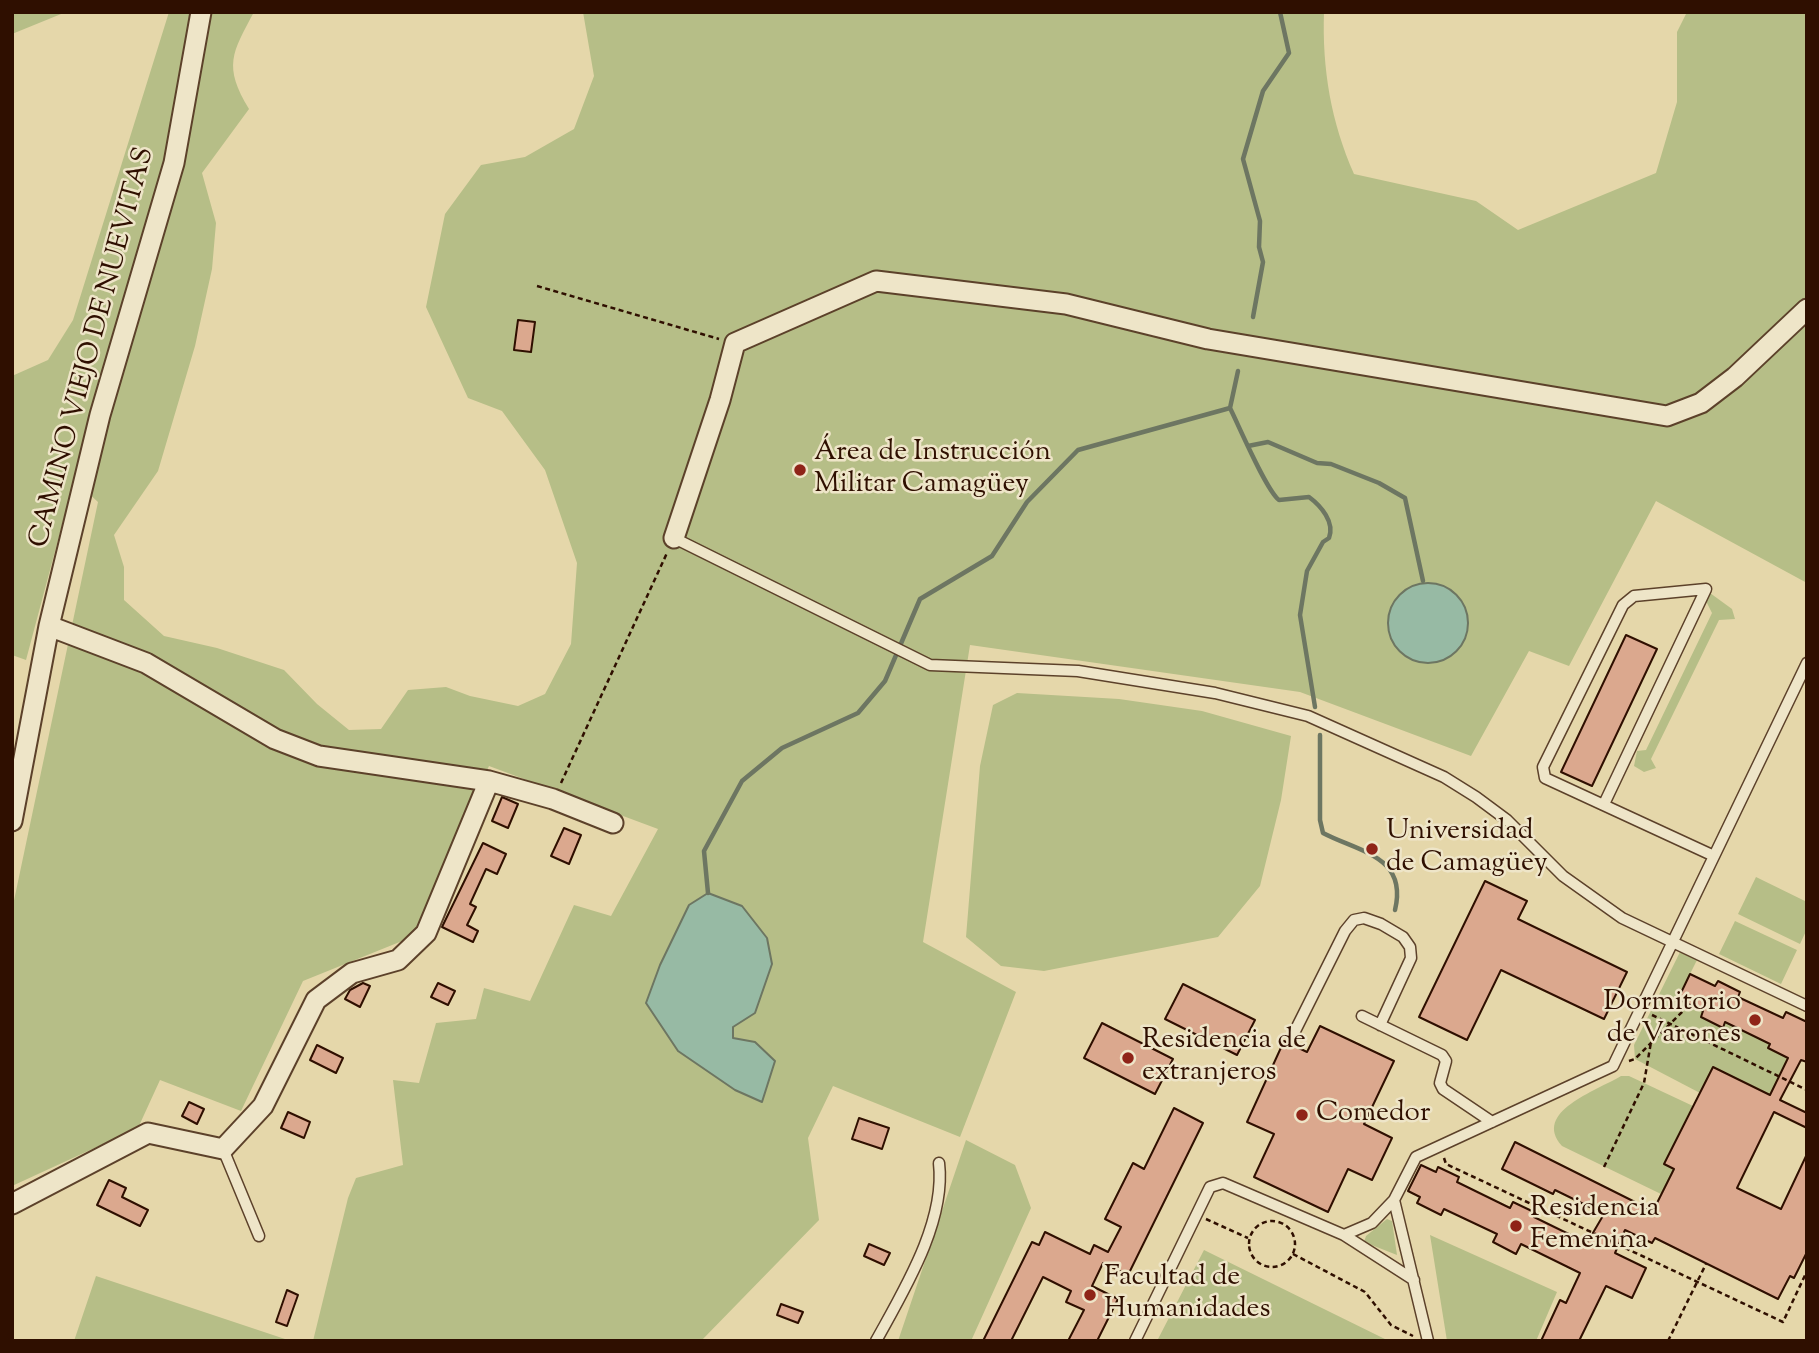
<!DOCTYPE html>
<meta charset="utf-8">
<style>
body{margin:0}
#map{position:relative;width:1819px;height:1353px;overflow:hidden;background:#e5d7aa;font-family:"Sorts Mill Goudy",serif}
canvas{display:block}
.frame{position:absolute;inset:0;border:14px solid #2f0f00;pointer-events:none}
</style>
<div id="map">
<canvas width="1819" height="1353"></canvas>
<div class="frame"></div>
</div>
<script>
const g = document.querySelector('canvas').getContext('2d');
g.lineJoin = 'round';
function fill(path, color) {
  g.fillStyle = color;
  g.fill(path, 'evenodd');
}
function stroke(path, color, width, dash) {
  g.strokeStyle = color;
  g.lineWidth = width;
  g.lineCap = dash ? 'butt' : 'round';
  g.setLineDash(dash || []);
  g.stroke(path);
}
function drawText(font, color, halo, rows, align = 'center') {
  g.font = font + ' "Sorts Mill Goudy",serif';
  g.lineWidth = 5;
  g.setLineDash([]);
  g.textBaseline = 'middle';
  g.strokeStyle = halo;
  g.fillStyle = color;
  for (const [text, x, y, turn = 0] of rows) {
    g.save();
    g.translate(x, y);
    g.rotate((+turn || 0) * Math.PI / 180);
    g.textAlign = isNaN(turn) ? turn : align;
    if (halo) g.strokeText(text, 0, 0);
    g.fillText(text, 0, 0);
    g.restore();
  }
}
const green = new Path2D(`
 M12,12H66L12,34Z
 M169,12H254C232,53 223,66 249,109L202,173L216,223L212,269L195,346L158,471L114,535L124,567V600L164,636L217,648L284,670L317,704L349,730L381,729L408,690L446,687L470,696L518,706L545,694L571,644L577,563L545,470L502,411L468,398L426,307L445,214L481,165L525,157L574,129L594,76L583,12H1324C1322,69 1331,122 1354,174L1476,201L1518,230L1656,173L1677,102V32L1687,12H1807V583L1656,501L1569,666L1529,651L1471,756L1300,692L970,645L923,942L1016,992L960,1137L833,1086L808,1138L819,1220L701,1341H313L348,1198L356,1178L403,1165L393,1080L419,1083L436,1023L476,1019L484,988L530,1001L574,905L611,916L658,829L489,766L412,937L303,981L241,1111L160,1080L138,1128L12,1186V910L98,502L74,480L26,660L12,655V376L48,360L73,320Z
 M1710,593L1732,609L1735,619L1719,620L1651,759L1656,768L1644,772L1634,766L1637,751L1646,750L1712,613L1706,601Z
 M1017,693L1119,699L1202,711L1291,736L1281,800L1260,886L1218,937L1044,971L1001,966L966,937L980,766L993,705Z
 M1756,877L1807,902V929L1800,944L1738,914Z
 M1735,921L1797,950L1781,984L1719,954Z
 M1680,952L1697,960L1678,998L1703,1011L1701,1017L1723,1027L1725,1022L1770,1044L1768,1049L1788,1058L1770,1095L1713,1067L1700,1093L1635,1059L1634,1045Z
 M1621,1076H1629L1693,1106L1665,1164L1674,1169L1661,1194L1562,1146C1532,1112 1596,1091 1621,1076Z
 M966,1140L1015,1165L1031,1208L971,1341H898Z
 M1387,1219L1392,1221L1397,1255L1364,1242L1366,1236Z
 M1430,1235L1557,1292L1536,1341H1447Z
 M1204,1250L1389,1341H1157Z
 M96,1276L291,1341H74Z`);
const water = new Path2D(`
 M1388 623a40 40 0 1 1 80 0a40 40 0 1 1-80 0Z
 M708,893L742,906L767,938L772,964L755,1013L733,1027V1038L755,1042L775,1061L762,1102L735,1090L678,1051L646,1003L660,965L689,905Z`);
const stream = new Path2D(`
 M1253,317L1263,262L1259,247L1260,221L1243,159L1263,91L1289,53L1280,12
 M1238,371L1230,408C1239,426 1266,490 1279,500L1309,497C1321,506 1335,522 1329,538L1323,542L1307,571L1300,615L1315,707
 M1248,446L1268,442L1317,463L1331,464L1379,483L1405,498L1423,581
 M1320,735V820L1323,833C1359,852 1408,856 1395,910
 M708,893L704,851L742,781L782,748L858,713L885,681L920,599L992,556L1027,502L1078,450L1230,408`);
const building = new Path2D(`
 M518,320L535,322L531,352L514,350Z
 M1626,635L1657,649L1592,786L1561,772Z
 M502,797L518,804L508,828L492,821Z
 M564,828L581,835L569,864L551,856Z
 M483,843L506,854L497,874L486,869L470,904L476,907L467,925L478,931L473,942L442,927Z
 M1485,881L1527,901L1518,919L1627,972L1604,1019L1501,970L1467,1040L1419,1017Z
 M1690,974L1715,986L1718,981L1740,992L1738,997L1783,1018L1786,1012L1807,1022V1062L1801,1060L1780,1100L1807,1113V1128L1774,1112L1737,1188L1781,1209L1807,1154V1252L1794,1278L1790,1276L1778,1299L1655,1238L1652,1243L1625,1230L1615,1253L1646,1268L1632,1298L1606,1286L1579,1341H1541L1560,1300L1566,1303L1580,1273L1521,1244L1516,1254L1493,1242L1497,1234L1444,1209L1441,1215L1417,1203L1420,1197L1408,1191L1421,1165L1436,1172L1438,1167L1459,1177L1457,1182L1510,1208L1513,1202L1536,1213L1534,1217L1587,1243L1604,1214L1555,1190L1553,1194L1502,1169L1515,1142L1653,1211L1674,1169L1664,1164L1713,1067L1770,1095L1788,1058L1768,1048L1770,1044L1725,1022L1723,1028L1701,1017L1703,1011L1678,999Z
 M363,983L370,986L360,1007L345,999L350,990Z
 M438,983L455,991L448,1005L431,997Z
 M1183,984L1255,1020L1237,1055L1165,1019Z
 M1102,1023L1173,1059L1155,1094L1084,1058Z
 M1320,1026L1394,1061L1364,1124L1392,1138L1372,1180L1348,1169L1328,1212L1254,1177L1274,1134L1247,1122L1284,1041L1307,1052Z
 M317,1045L343,1058L336,1073L310,1060Z
 M189,1102L204,1109L197,1124L182,1116Z
 M1174,1108L1203,1123L1128,1275L1103,1263L1092,1286L1118,1299L1097,1341H1068L1084,1310L1066,1302L1071,1291L1043,1277L1011,1341H983L1032,1242L1039,1245L1045,1232L1090,1254L1094,1245L1108,1252L1121,1227L1105,1219L1133,1163L1144,1169Z
 M288,1112L310,1122L304,1138L281,1128Z
 M859,1118L889,1128L882,1149L852,1139Z
 M109,1180L126,1188L122,1197L148,1210L140,1226L97,1205Z
 M869,1244L890,1253L884,1265L864,1256Z
 M287,1290L298,1295L287,1326L276,1322Z
 M781,1304L803,1312L798,1323L777,1315Z`);
const path = new Path2D(`
 M537,286L719,339
 M561,783L667,553
 M1652,1015L1807,1090
 M1629,1061L1635,1059L1685,1009
 M1444,1158L1446,1164L1783,1322L1807,1271
 M1604,1167L1644,1083L1651,1042
 M1206,1219L1248,1238
 M1249 1244a23 23 0 1 1 46 0a23 23 0 1 1-46 0Z
 M1293,1254L1365,1292L1391,1325L1413,1336
 M1668,1341L1706,1264`);
const service = new Path2D(`
 M674,538L930,665L1078,671L1215,693L1308,716L1444,777L1476,797L1507,820L1563,876L1622,918L1807,1006
 M1604,804L1706,589L1634,596L1623,605L1543,767L1545,778L1714,856
 M1362,1016L1442,1055L1446,1061L1440,1083L1443,1089L1492,1122
 M1294,1033L1345,931L1354,920L1364,918L1381,924L1403,937L1410,947L1411,958L1380,1025
 M223,1149L259,1236
 M1394,1200L1428,1341
 M1344,1235L1372,1223L1394,1200L1416,1157L1613,1066L1807,663
 M876,1341C904,1290 946,1222 939,1163
 M1135,1341L1210,1187L1223,1183L1344,1235L1414,1280`);
const minor = new Path2D(`
 M674,538L720,400L735,343L876,281L1066,304L1208,339L1667,416L1701,403L1735,377L1807,309
 M49,626L146,663L275,739L319,756L489,781L553,799L613,823
 M12,821L49,626L100,415L174,163L201,12
 M12,1204L148,1133L223,1149L263,1106L316,1000L352,973L398,960L426,933L489,781`);
const markers = [
 [800,470,7,"#8f2418"],
 [1372,849,7,"#8f2418"],
 [1755,1020,7,"#8f2418"],
 [1128,1058,7,"#8f2418"],
 [1302,1115,7,"#8f2418"],
 [1516,1226,7,"#8f2418"],
 [1090,1295,7,"#8f2418"]
];
const streetNames = [
 ["CAMINO VIEJO DE NUEVITAS",94,348,-75]
];
const poiNames = [
 ["Área de Instrucción",814,454],
 ["Militar Camagüey",814,486],
 ["Universidad",1386,833],
 ["de Camagüey",1386,865],
 ["Dormitorio",1741,1004,"right"],
 ["de Varones",1741,1036,"right"],
 ["Residencia de",1142,1042],
 ["extranjeros",1142,1074],
 ["Comedor",1316,1115],
 ["Residencia",1530,1210],
 ["Femenina",1530,1242],
 ["Facultad de",1104,1279],
 ["Humanidades",1104,1311]
];
fill(green, '#b6be87');
fill(water, '#97baa4');
stroke(water, '#6d7662', 2);
stroke(stream, '#6d7662', 4.5);
fill(building, '#dba88e');
stroke(building, '#2f0f00', 2);
stroke(service, '#5c412a', 13);
stroke(minor, '#5c412a', 23);
stroke(path, '#2f0f00', 2.5, [5, 3.5]);
stroke(service, '#eee5c8', 10);
stroke(minor, '#eee5c8', 19);
for (const [x, y, r, color] of markers) {
  const dot = new Path2D();
  dot.arc(x, y, r, 0, 2 * Math.PI);
  g.fillStyle = color;
  g.fill(dot);
  stroke(dot, '#eee5c8', 2.5);
}
drawText('28px', '#2f0f00', '#eee5c8', streetNames);
drawText('28px', '#2f0f00', '#eee5c8', poiNames, 'left');
</script>
